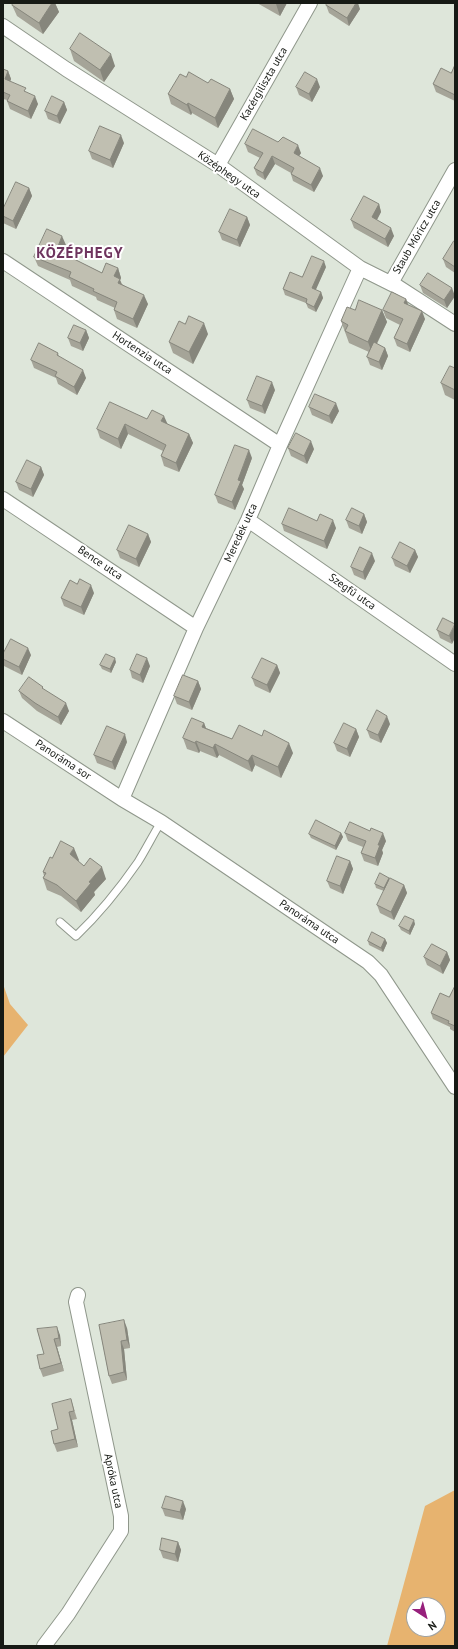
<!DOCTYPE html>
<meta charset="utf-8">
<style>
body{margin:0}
#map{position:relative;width:458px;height:1649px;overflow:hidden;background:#dee6da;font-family:"PT Sans",sans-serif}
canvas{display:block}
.frame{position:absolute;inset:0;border:4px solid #171a15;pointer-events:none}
.north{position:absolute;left:406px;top:1597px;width:40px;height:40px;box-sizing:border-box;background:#fff;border:1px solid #a2a3a1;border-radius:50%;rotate:144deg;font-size:11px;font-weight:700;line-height:16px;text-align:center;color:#171a15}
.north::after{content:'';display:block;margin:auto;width:14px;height:18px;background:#97207c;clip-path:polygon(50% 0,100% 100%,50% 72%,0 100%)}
</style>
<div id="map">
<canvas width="458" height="1649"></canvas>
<div class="frame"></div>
<div class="north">N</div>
</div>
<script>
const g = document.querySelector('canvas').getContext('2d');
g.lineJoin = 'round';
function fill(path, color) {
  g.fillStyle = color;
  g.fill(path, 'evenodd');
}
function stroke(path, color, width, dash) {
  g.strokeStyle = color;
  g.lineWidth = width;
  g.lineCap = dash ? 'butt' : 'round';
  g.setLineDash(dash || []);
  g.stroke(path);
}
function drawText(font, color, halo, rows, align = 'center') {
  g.font = font + ' "PT Sans",sans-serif';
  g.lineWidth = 4;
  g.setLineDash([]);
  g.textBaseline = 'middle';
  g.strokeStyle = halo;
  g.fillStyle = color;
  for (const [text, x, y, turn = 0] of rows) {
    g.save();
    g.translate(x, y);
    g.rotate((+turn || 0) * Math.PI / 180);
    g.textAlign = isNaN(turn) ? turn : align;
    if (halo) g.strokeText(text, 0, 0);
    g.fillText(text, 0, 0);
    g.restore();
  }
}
const green = new Path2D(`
 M3,984L10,1004L28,1025L3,1057Z
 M455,1490V1646H387L425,1506ZM414,1605H438V1629H414Z`);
const lane = new Path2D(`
 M60,922L76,936C99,914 120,888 138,862C146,849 153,835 161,822`);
const street = new Path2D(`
 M3,26L66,69L218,165L360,268L398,287L455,324
 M218,165L310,3
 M3,261L280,445
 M391,283L455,170
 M3,499L196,628
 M248,520L455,664
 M3,721L122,799L161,822L368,962L381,975L455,1087
 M122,799L196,628L248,520L280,445L360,268
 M44,1646L68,1614L121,1531V1516L76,1302L78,1295`);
const wall = new Path2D(`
 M14,3H55L59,12L43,34L17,16L12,5Z
 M257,3H287L280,16Z
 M326,5L360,9L349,26L329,13Z
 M70,49L115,66L104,82L74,61Z
 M455,65V101L436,92L433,84L451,73Z
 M3,69L8,71L11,79L10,81L27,93L38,104L31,119L10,109L7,101V100L3,99Z
 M186,77L230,89L234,99L218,128L192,113L191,115L171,104L168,94Z
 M296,87H320L312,102L299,95Z
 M64,102L67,110L60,124L48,119L45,111Z
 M278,142L301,153L299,156L323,176L314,192L293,181L291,174V173L275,164L265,180L257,175L254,168L260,158L248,152L245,144Z
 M124,143L113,168L92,159L89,151Z
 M29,188L32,196L16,229L3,223V209Z
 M379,204L381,212L377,220L394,236L388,247L354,228L351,220Z
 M247,217L250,225L240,247L222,240L219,232Z
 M455,241V273L446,267L443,259Z
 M66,245L63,251L65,252L66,255L102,273L118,268L121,278L120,280L122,284L148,304L137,328L117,319L114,310L115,308L97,300L96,297L72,286L70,280L38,266L34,257Z
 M326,267L315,290L321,292L323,298L316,312L308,308L306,303L285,295L283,289L302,277Z
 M420,285L455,296L447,308L423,293Z
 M406,299L408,305L425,319L410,352L397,346L394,338L400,325L386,318L383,310Z
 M355,310H382L387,322L377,344L385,348L388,356L382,370L370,365L367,357L369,352L349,343L341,321Z
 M86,330L89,338L83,351L71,346L68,338Z
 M208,334L193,364L173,353L169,342Z
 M58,353L59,357L86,378L77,395L58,384L56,378L34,368L31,360Z
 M455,368V400L445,395L441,383Z
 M275,390L265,414L250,408L247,400Z
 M309,407L339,411L332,424L312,415Z
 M147,419L167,424L189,434L193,443L179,472L164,466L161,456L163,451L128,434L121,449L100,438L97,429Z
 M288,448L314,449L307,464L291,456Z
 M252,458L242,485L244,489L235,510L218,503L215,495Z
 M41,467L44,475L33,497L19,490L16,482Z
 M364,514L367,522L362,534L349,528L346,520Z
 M317,521L336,528L327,549L284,531L282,524Z
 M148,534L151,542L139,567L120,558L117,550Z
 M415,550L418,557L410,573L395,566L392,558Z
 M375,561L365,580L354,575L351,567Z
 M94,593L84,615L64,606L61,598Z
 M443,618L452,644L440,638L437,630Z
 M31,655L22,675L4,666L3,663V659Z
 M116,662L111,673L102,669L100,665Z
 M277,665L280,673L270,693L255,686L252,678Z
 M150,666L143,683L132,678L130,670Z
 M198,681L201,689L192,710L177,704L174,696Z
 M43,687V690L69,711L61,725L37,711L22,698L19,691Z
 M204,723L206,728L232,739L293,753L281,778L255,765L252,772L219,755L217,758L200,751L199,753L187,749L183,738Z
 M390,724L381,743L370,738L367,730Z
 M356,729L359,737L350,757L337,751L334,743Z
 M127,742L115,770L97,763L94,755Z
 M341,833L343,837L336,850L311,838L309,834Z
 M345,833L386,841L382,850L383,853L378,866L364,861L361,853L363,847L348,841Z
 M52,858L79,860L78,861L84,866L106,879L94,892L95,895L81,912L61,896L47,890L43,878L44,876L43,872Z
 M350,861L353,869L343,894L330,888L327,881Z
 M390,879L404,885L407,893L394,920L380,913L377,905L384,891L376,888L375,884Z
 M415,924L410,935L401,930L399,926Z
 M385,939L387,943L383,952L369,945L368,941Z
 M447,952L450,960L443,974L427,965L424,957Z
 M455,986V1032L450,1029V1027L433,1019L431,1013L449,997Z
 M99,1325L127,1328L130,1348L124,1349L127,1380L112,1384L109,1376Z
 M37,1329L60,1335L61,1346L57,1347L64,1371L43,1377L40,1369L44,1354Z
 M71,1399L77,1419L72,1420L78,1447L57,1452L54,1444L58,1429Z
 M162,1508L186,1509L183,1520L165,1516Z
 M178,1542L181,1550L178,1562L163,1558L160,1550Z`);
const shadedWall = new Path2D(`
 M52,3H55L59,12L43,34L39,23Z
 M276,3H287L280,16L276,4Z
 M356,3H358L360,9L349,26L347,18Z
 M111,54L115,66L104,82L100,70Z
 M8,71L11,79L8,87L5,79Z
 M317,79L320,87L312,102L309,94Z
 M230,89L234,99L218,128L215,118Z
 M35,96L38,104L31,119L28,111Z
 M64,102L67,110L60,124L57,116Z
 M188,103L192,113L191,115L187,105Z
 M121,135L124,143L113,168L110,160Z
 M298,145L301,153L296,161L294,153Z
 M272,156L275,164L265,180L263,173Z
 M320,168L323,176L314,192L311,185Z
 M29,188L32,196L16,229L13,221Z
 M379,204L381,212L374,225L372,217Z
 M247,217L250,225L240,247L237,240Z
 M391,228L394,236L388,247L385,239Z
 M62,236L66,245L60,258L57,249Z
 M324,261L326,267L314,294L312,288Z
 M118,268L121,278L120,280L123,288L121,292L114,276Z
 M452,288L455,296L447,308L444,300Z
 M321,292L323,298L316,312L314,307Z
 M144,295L148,304L137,328L133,319Z
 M406,299L409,307L404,303Z
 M382,310L387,322L372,353L368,342Z
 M422,311L425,319L410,352L407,344Z
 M204,323L208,334L193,364L189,352Z
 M86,330L89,338L83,351L80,343Z
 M385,348L388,356L382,370L379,362Z
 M83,370L86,378L77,395L74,387Z
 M272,382L275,390L265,414L262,406Z
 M336,403L339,411L332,424L329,416Z
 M164,416L168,425L161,421Z
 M125,424L128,434L121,449L118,439Z
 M189,434L193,443L179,472L176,463Z
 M311,441L314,449L307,464L304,456Z
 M249,450L252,458L242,485L244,489L235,510L232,502L238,480Z
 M41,467L44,475L33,497L31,489Z
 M364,514L367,522L362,534L359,526Z
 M333,520L336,528L327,549L324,541Z
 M148,534L151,542L139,567L136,559Z
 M415,550L418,557L410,573L407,566Z
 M372,553L375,561L365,580L363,572Z
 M91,585L94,593L84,615L81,607Z
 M455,625V638L452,644L449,636Z
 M28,648L31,655L22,675L19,667Z
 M115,658L116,662L111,673L110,669Z
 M147,658L150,666L143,683L140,675Z
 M277,665L280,673L270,693L267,685Z
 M198,681L201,689L192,710L189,702Z
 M66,703L69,711L61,725L58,717Z
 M387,716L390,724L381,743L378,735Z
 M204,723L208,734L202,727Z
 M356,729L359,737L350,757L347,749Z
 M125,734L127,742L115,770L112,762Z
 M196,741L200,751L199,753L195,743Z
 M289,743L293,753L281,778L278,767Z
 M215,744L219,755L217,758L213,748Z
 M252,755L255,765L252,772L248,761Z
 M341,833L343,837L336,850L335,846Z
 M383,833L386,841L382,850L383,853L378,866L375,858L378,845Z
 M74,848L79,860L75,866L70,854Z
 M350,861L353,869L343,894L340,886Z
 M102,867L106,879L94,892L95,895L81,912L76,901L89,882Z
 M389,878L390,882L385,892L384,888Z
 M404,885L407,893L394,920L391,912Z
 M414,920L415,924L410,935L409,931Z
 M385,939L387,943L383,952L381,948Z
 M447,952L450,960L443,974L440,966Z
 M124,1320L127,1328L130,1348L127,1340Z
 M57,1327L60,1335L61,1346L59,1338Z
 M54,1339L57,1347L64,1371L61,1363Z
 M121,1341L124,1349L127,1380L124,1372Z
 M69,1412L72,1420L78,1447L75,1439Z
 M183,1501L186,1509L183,1520L180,1512Z
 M178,1542L181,1550L178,1562L175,1554Z`);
const building = new Path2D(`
 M14,3H52L39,23L12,5Z
 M328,3H356L347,18L326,5Z
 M80,33L111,54L100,70L70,49Z
 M455,65V95L433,84L441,68L451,73Z
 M3,69L8,71L5,79L26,88L24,91L35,96L28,111L7,101L10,95L3,92Z
 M189,72L208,83L211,79L230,89L215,118L188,103L187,105L168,94L180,74L186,77Z
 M305,72L317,79L309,94L296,87Z
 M52,96L64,102L57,116L45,111Z
 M100,126L121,135L110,160L89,151Z
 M253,129L278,142L283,137L298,145L294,153L320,168L311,185L291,174L294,168L272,156L263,173L254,168L263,153L245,144Z
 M16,182L29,188L13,221L3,216V209Z
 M364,196L379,204L372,217L391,228L385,239L351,220Z
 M230,209L247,217L237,240L219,232Z
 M47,229L62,236L57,249L65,252L64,254L102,273L106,263L118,268L114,276L120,279L118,283L144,295L133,319L114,310L117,302L93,291L94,289L69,277L71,272L34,257Z
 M454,241H455V267L443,259Z
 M312,256L324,261L312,288L321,292L314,307L306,303L307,299L283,289L290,272L302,277Z
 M428,273L452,288L444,300L420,285Z
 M392,292L406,299L404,303L422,311L407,344L394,338L403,319L383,310Z
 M359,300L382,310L368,342L345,331L348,325L341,321L347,307L355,310Z
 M189,316L204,323L189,352L169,342L179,321L185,324Z
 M74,325L86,330L80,343L68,338Z
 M374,342L385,348L379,362L367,357Z
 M39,343L58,353L57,355L83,370L74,387L55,376L57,372L31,360Z
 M450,366L455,368V390L441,383Z
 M257,376L272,382L262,406L247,400Z
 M315,394L336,403L329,416L309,407Z
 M110,402L147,419L152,410L164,416L161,421L189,434L176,463L161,456L166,445L125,424L118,439L97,429Z
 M296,433L311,441L304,456L288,448Z
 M235,445L249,450L238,480L241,481L232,502L215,495Z
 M27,460L41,467L31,489L16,482Z
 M289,508L317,521L320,514L333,520L324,541L282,524Z
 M352,508L364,514L359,526L346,520Z
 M129,525L148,534L136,559L117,550Z
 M400,542L415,550L407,566L392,558Z
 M360,547L372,553L363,572L351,567Z
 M80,579L91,585L81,607L61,598L70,580L77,584Z
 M443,618L455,624L449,636L437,630Z
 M11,639L28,648L19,667L3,659V654Z
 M106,654L115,658L110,669L100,665Z
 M137,654L147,658L140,675L130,670Z
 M262,658L277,665L267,685L252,678Z
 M183,675L198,681L189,702L174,696Z
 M29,677L43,687L42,688L66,703L58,717L35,703L19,691Z
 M377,710L387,716L378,735L367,730Z
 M192,718L204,723L202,727L232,739L239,725L262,736L264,730L289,743L278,767L252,755L248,761L215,744L213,748L196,741L195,743L183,738Z
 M344,723L356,729L347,749L334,743Z
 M107,726L125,734L112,762L94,755Z
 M316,820L341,833L335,846L309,834Z
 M350,822L370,831L371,828L383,833L378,845H380L375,858L361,853L366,841L345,833Z
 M61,841L74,848L70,854L84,866L90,858L102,867L89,882L91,883L76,901L57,885L43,878L46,873L43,872L50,857L52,858Z
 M337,856L350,861L340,886L327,881Z
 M380,873L389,878L384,888L375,884Z
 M390,878L404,885L391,912L377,905Z
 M405,916L414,920L409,931L399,926Z
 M372,932L385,939L381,948L368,941Z
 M432,944L447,952L440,966L424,957Z
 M455,986V1026L448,1023L449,1021L431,1013L440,993L449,997Z
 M124,1320L127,1340L121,1341L124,1372L109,1376L99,1325Z
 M57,1327L59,1338L54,1339L61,1363L40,1369L37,1355L44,1354L37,1329Z
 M71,1399L74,1411L69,1412L75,1439L54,1444L51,1431L58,1429L52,1404Z
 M166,1496L183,1501L180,1512L162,1508Z
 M162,1538L178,1542L175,1554L160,1550Z`);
const streetNames = [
 ["Kacérgiliszta utca",264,84,-60],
 ["Középhegy utca",229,175,35],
 ["Staub Móricz utca",417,237,-60],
 ["Hortenzia utca",142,353,33],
 ["Meredek utca",241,533,-65],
 ["Bence utca",100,563,34],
 ["Szegfű utca",352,592,35],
 ["Panoráma sor",63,760,33],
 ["Panoráma utca",309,922,34],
 ["Apróka utca",113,1481,78]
];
const districtNames = [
 ["KÖZÉPHEGY",80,254]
];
fill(green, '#e7b36f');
stroke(lane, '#8f978b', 9);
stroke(street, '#8f978b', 16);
stroke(lane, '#fff', 7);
stroke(street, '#fff', 14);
fill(wall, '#a5a498');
fill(shadedWall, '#86867c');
fill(building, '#c0bfb1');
stroke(building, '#86867c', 1);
drawText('11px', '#171a15', '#fff', streetNames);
g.letterSpacing = '1px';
drawText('bold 15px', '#6e345e', '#fff', districtNames);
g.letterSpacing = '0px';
</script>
